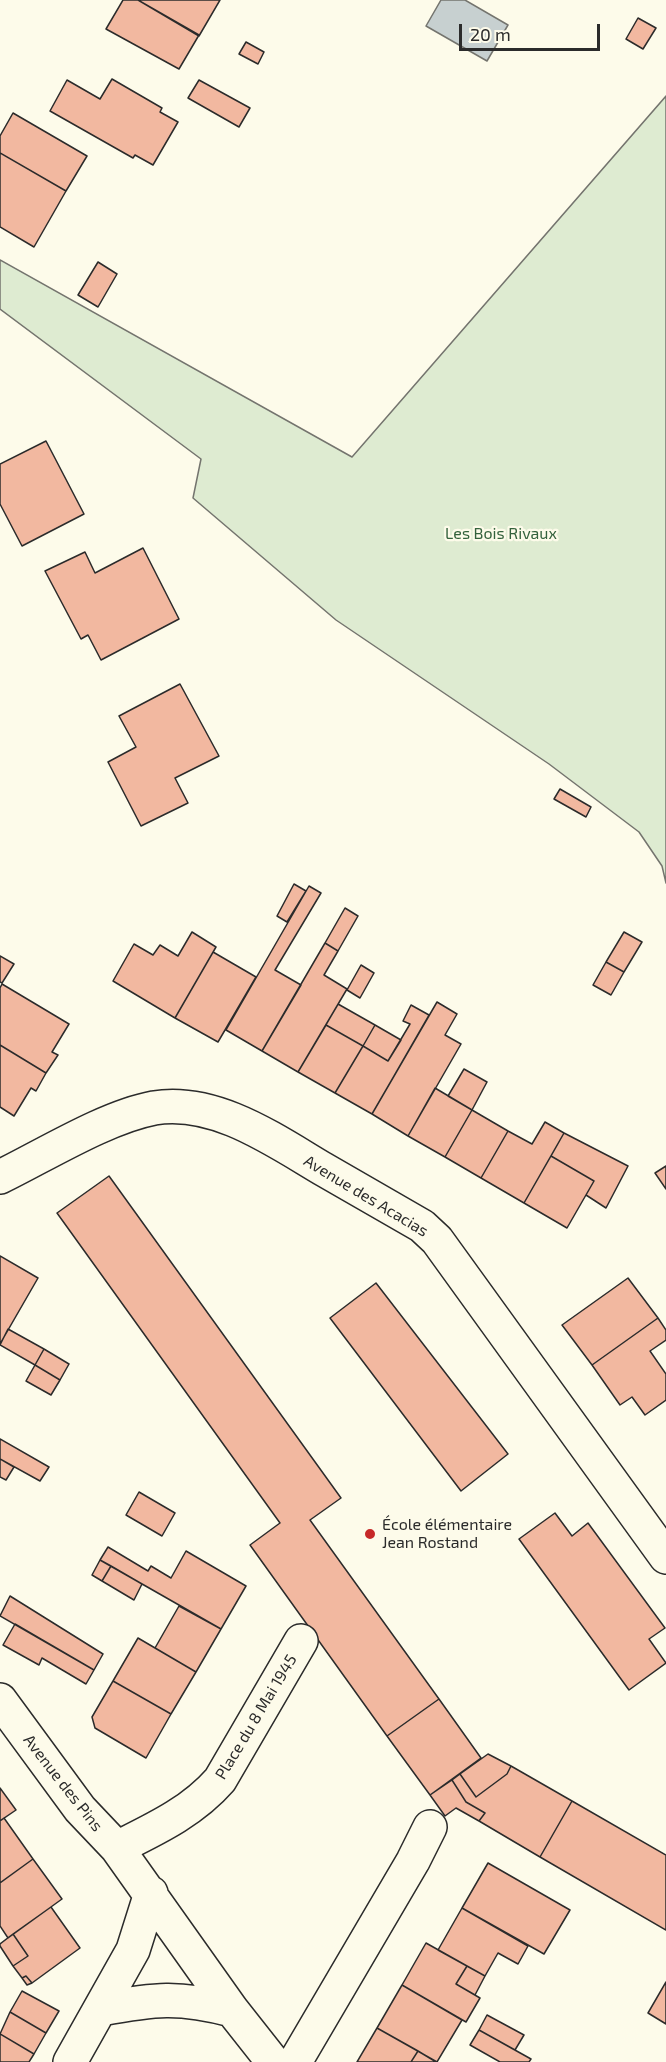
<!DOCTYPE html>
<meta charset="utf-8">
<style>
body{margin:0}
#map{position:relative;width:666px;height:2062px;overflow:hidden;background:#fdfbea;font-family:"Exo 2",sans-serif}
canvas{display:block}
.scale{position:absolute;left:459px;top:24px;width:141px;height:27px;box-sizing:border-box;border:3px solid #2b2b2b;border-top:0;padding-left:8px;font-size:18px;line-height:21px;white-space:nowrap;color:#2b2b2b;-webkit-text-stroke:4px #fdfbea;paint-order:stroke}
</style>
<div id="map">
<canvas width="666" height="2062"></canvas>
<div class="scale">20 m</div>
</div>
<script>
const g = document.querySelector('canvas').getContext('2d');
g.lineJoin = 'round';
function fill(path, color) {
  g.fillStyle = color;
  g.fill(path, 'evenodd');
}
function stroke(path, color, width, dash) {
  g.strokeStyle = color;
  g.lineWidth = width;
  g.lineCap = dash ? 'butt' : 'round';
  g.setLineDash(dash || []);
  g.stroke(path);
}
function drawText(font, color, halo, rows, align = 'center') {
  g.font = font + ' "Exo 2",sans-serif';
  g.lineWidth = 4.5;
  g.setLineDash([]);
  g.textBaseline = 'middle';
  g.strokeStyle = halo;
  g.fillStyle = color;
  for (const [text, x, y, turn = 0] of rows) {
    g.save();
    g.translate(x, y);
    g.rotate((+turn || 0) * Math.PI / 180);
    g.textAlign = isNaN(turn) ? turn : align;
    if (halo) g.strokeText(text, 0, 0);
    g.fillText(text, 0, 0);
    g.restore();
  }
}
const green = new Path2D(`
 M666,96V883L662,866L639,832L549,764L336,620L193,498L201,459L0,309V260L352,457Z`);
const water = new Path2D(`
 M441,0H465L508,25L487,61L426,26Z`);
const building = new Path2D(`
 M123,0H138L199,35L179,69L106,29Z
 M138,0H220L199,36Z
 M638,18L656,28L643,49L626,39Z
 M246,42L264,52L258,64L239,54Z
 M112,79L162,108L160,112L178,122L153,165L135,155L133,158L50,111L67,80L100,99Z
 M199,80L250,108L239,127L188,98Z
 M13,113L87,156L66,191L0,153V136Z
 M0,153L66,191L34,247L0,227Z
 M98,262L117,274L98,307L78,295Z
 M46,441L84,514L22,546L0,504V464Z
 M143,548L179,619L101,660L88,635L81,639L45,571L85,552L95,573Z
 M180,684L219,756L175,778L188,803L141,826L108,762L136,747L119,716Z
 M560,789L591,807L586,817L554,799Z
 M294,884L306,891L287,922L277,916Z
 M309,886L321,893L275,970L301,985L262,1051L226,1030Z
 M345,908L358,916L338,951L325,943Z
 M192,932L216,947L175,1018L113,981L134,944L153,955L160,945L178,956Z
 M624,932L642,942L624,972L606,962Z
 M325,943L338,951L324,975L347,989L298,1072L262,1051Z
 M213,952L256,977L218,1042L175,1018Z
 M0,956L14,964L2,983L0,982Z
 M606,962L624,972L611,995L593,985Z
 M361,965L374,973L360,998L347,990Z
 M2,984L69,1024L52,1052L58,1055L46,1073L0,1045V988Z
 M437,1002L457,1014L445,1035L461,1044L408,1136L372,1114Z
 M338,1004L375,1025L363,1046L326,1025Z
 M411,1005L429,1015L372,1114L335,1093L363,1046L388,1061L410,1024L403,1021Z
 M326,1025L363,1046L335,1093L298,1072Z
 M375,1025L401,1040L388,1061L363,1046Z
 M0,1045L46,1073L36,1091L31,1088L14,1116L0,1107Z
 M464,1069L487,1082L472,1110L448,1096Z
 M435,1088L472,1110L445,1157L408,1136Z
 M472,1110L508,1131L481,1178L445,1157Z
 M545,1122L564,1133L524,1203L481,1178L508,1131L532,1144Z
 M564,1133L628,1166L606,1208L586,1195L594,1181L551,1156Z
 M551,1156L594,1181L567,1228L524,1203Z
 M666,1166V1189L655,1173Z
 M109,1176L341,1498L310,1520L439,1699L387,1736L250,1545L280,1523L57,1213Z
 M0,1256L38,1278L0,1344Z
 M628,1278L658,1318L592,1365L562,1325Z
 M376,1283L508,1454L461,1491L330,1318Z
 M658,1318L666,1330V1340L650,1351L666,1374V1400L645,1415L632,1397L620,1405L592,1365Z
 M8,1329L44,1349L35,1365L0,1345Z
 M44,1349L69,1364L60,1380L35,1365Z
 M35,1365L60,1380L51,1395L26,1381Z
 M0,1439L49,1467L40,1481L0,1459Z
 M0,1459L14,1467L6,1480L0,1477Z
 M139,1492L175,1513L162,1536L126,1515Z
 M555,1513L572,1536L588,1523L665,1628L649,1639L666,1663L629,1690L519,1539Z
 M108,1547L148,1571L151,1566L171,1578L186,1551L246,1586L221,1629L100,1560Z
 M100,1560L111,1566L102,1581L92,1575Z
 M111,1566L142,1584L134,1600L102,1581Z
 M10,1596L103,1654L94,1670L0,1616Z
 M179,1606L221,1629L196,1672L155,1648Z
 M15,1624L94,1670L86,1684L42,1658L39,1665L3,1645Z
 M138,1638L196,1672L171,1714L113,1681Z
 M113,1681L171,1714L146,1758L95,1728L92,1717Z
 M439,1699L481,1758L430,1795L387,1736Z
 M488,1754L511,1766L507,1774L476,1797L460,1774Z
 M511,1766L572,1801L540,1857L479,1821L485,1813L466,1802L452,1780L460,1774L476,1797L507,1774Z
 M452,1780L466,1802L485,1813L479,1821L456,1808L445,1816L430,1795Z
 M0,1788L16,1810L0,1821Z
 M572,1801L666,1855V1930L540,1857Z
 M4,1818L33,1859L0,1883V1821Z
 M33,1859L62,1899L8,1938L0,1926V1883Z
 M488,1863L570,1910L544,1954L462,1908Z
 M51,1907L80,1948L32,1983L26,1976L22,1978L13,1966L28,1956L13,1934Z
 M462,1908L528,1946L518,1964L498,1953L485,1976L438,1950Z
 M13,1934L28,1956L13,1966L0,1946V1944Z
 M426,1943L467,1966L456,1984L480,1998L466,2022L402,1985Z
 M467,1966L485,1976L475,1995L456,1984Z
 M26,1976L32,1983L27,1985L22,1978Z
 M666,1982V2024L648,2013Z
 M402,1985L462,2020L437,2062L377,2028Z
 M22,1991L59,2011L46,2033L10,2012Z
 M10,2012L46,2033L34,2054L0,2034Z
 M487,2015L524,2035L515,2050L479,2030Z
 M377,2028L418,2051L411,2062H357Z
 M479,2030L531,2059L529,2062H500L470,2045Z
 M0,2034L34,2054L29,2062H0Z
 M418,2051L436,2062H411Z`);
const street = new Path2D(`
 M0,1177C45,1155 106,1117 154,1108C215,1098 274,1140 323,1169C356,1188 389,1207 422,1226L437,1240L666,1557
 M0,1700L80,1809L117,1848L232,2010L273,2062
 M117,1848C155,1829 192,1812 220,1780L301,1641
 M101,2009C155,1999 178,1996 232,2010
 M70,2062L133,1950L151,1893
 M295,2062L413,1861L430,1827`);
const markers = [
 [370,1534,6,"#c62828"]
];
const parkNames = [
 ["Les Bois Rivaux",501,534]
];
const streetNames = [
 ["Avenue des Acacias",366,1196,31],
 ["Place du 8 Mai 1945",256,1717,-59],
 ["Avenue des Pins",63,1783,52]
];
const poiNames = [
 ["École élémentaire",382,1525],
 ["Jean Rostand",382,1543]
];
fill(green, '#deebd1');
stroke(green, '#74746e', 1.5);
fill(water, '#c7d0d0');
stroke(water, '#74746e', 1.5);
fill(building, '#f2b8a0');
stroke(building, '#2b2b2b', 1.5);
stroke(street, '#2b2b2b', 36);
stroke(street, '#fdfbea', 33);
for (const [x, y, r, color] of markers) {
  const dot = new Path2D();
  dot.arc(x, y, r, 0, 2 * Math.PI);
  g.fillStyle = color;
  g.fill(dot);
  stroke(dot, '#fdfbea', 2);
}
drawText('16px', '#34623c', '#fdfbea', parkNames);
drawText('16px', '#2b2b2b', '#fdfbea', streetNames);
drawText('16px', '#2b2b2b', '#fdfbea', poiNames, 'left');
</script>
